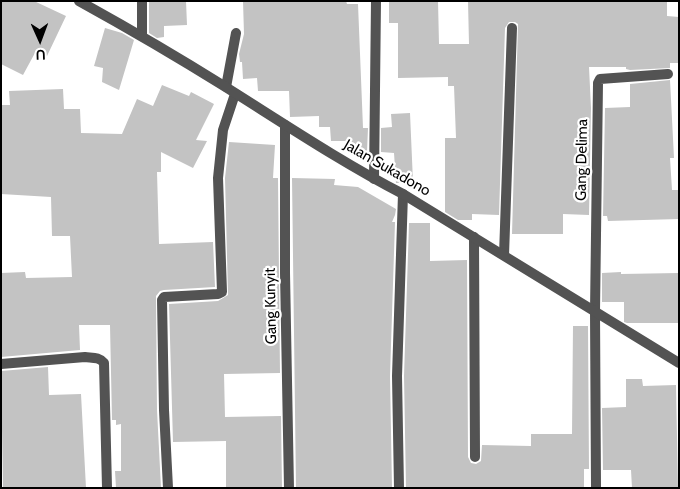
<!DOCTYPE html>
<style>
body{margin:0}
#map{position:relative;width:680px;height:489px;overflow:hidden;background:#fff;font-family:Cabin,sans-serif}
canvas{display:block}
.frame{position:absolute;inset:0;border:2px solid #000;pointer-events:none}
.north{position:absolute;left:15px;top:15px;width:50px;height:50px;-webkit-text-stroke:4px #fff;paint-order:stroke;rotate:178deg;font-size:14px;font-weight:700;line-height:20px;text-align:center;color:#000}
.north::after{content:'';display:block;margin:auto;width:18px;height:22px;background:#000;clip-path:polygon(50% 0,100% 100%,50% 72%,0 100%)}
</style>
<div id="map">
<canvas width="680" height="489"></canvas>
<div class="frame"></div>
<div class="north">U</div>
</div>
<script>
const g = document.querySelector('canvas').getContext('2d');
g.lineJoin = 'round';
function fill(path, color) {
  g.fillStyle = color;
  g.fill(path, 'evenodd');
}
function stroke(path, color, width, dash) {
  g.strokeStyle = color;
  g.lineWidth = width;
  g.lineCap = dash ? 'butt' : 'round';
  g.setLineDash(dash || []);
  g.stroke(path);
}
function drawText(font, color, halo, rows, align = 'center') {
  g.font = font + ' Cabin,sans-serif';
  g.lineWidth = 4.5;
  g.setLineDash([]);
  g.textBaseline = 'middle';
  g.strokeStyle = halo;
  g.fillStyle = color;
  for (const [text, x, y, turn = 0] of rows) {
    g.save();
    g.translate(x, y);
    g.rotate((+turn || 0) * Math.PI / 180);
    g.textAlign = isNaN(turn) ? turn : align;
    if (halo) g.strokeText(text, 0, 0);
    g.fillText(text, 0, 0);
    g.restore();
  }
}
const building = new Path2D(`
 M1,1H34L66,16L47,56L36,51L23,75L1,64Z
 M149,1H186L187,25L164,26V37L157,38L149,33Z
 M243,1H346L347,4H358L363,128H368L367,152H351V141H331L330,127H319V116L290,117L289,91H258L257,78L243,79L242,62H240L239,54L244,34Z
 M389,1H438L439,44H469L468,1H667V16L679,17V63H670V68L630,70L626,69V67H589L591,108L589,215L563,214V234H512L518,24L515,22H509L505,28L499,215L472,214V220H458L445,212V138H456L454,86H448V77L398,78V23H389Z
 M105,28L122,33L134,40L119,90L102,82L103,68L94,66Z
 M670,80L674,158H670L672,190H679V219L608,221L607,216H603L605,108L630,107V84Z
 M162,85L189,96L191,92L214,104L196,140L207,141L193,168L161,152V172H157L159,244L213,242L215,287L164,290L160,291L156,296L157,410L161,488H116L115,471H121V424L116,425V420H112L110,325H79L80,350L1,357V273L25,272L26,278L72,277L70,236H52L51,197L1,194V105H10L9,91L63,89L64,109H80L81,133L122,134L137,99L153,106Z
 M410,113L413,182L396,183L394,153L381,152V128L392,127L391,114Z
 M229,142L275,145L273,178H278L280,373L224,374L225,417L281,416L282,488H226V441L173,442L169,304L218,301L228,295L225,178Z
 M292,178L335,179L334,185L358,187L396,209L395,215L392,222H395L390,376L392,488H296Z
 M409,223H430V261L467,260L468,457L471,463L476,464L481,461L482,445L531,446V434H572L573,326H588L589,469H584V488H406L404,376Z
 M621,272V274L679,273V323H627L624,322V302H602V273Z
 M48,367L49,395L81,394L86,488H3L1,371Z
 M626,379H642L643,386L676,385L678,488H632L631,470H603L602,408L626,407Z`);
const minor = new Path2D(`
 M142,1V36
 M226,87L236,33
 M285,125V273L289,488
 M374,179L376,1
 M474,237L475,457
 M504,255L512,28
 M1,364L85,357C93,358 99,357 104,363L107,488
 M168,488L164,410L162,300L164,297L218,294L222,292L218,178L223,130L235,94
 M399,488L397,376L403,194
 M596,488L595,311L598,83L600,79L668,74`);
const tertiary = new Path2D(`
 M79,1C128,28 176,56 224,86C283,123 341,162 403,194L679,363`);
const streetNames = [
 ["Gang Delima",582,160,-89],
 ["Jalan Sukadono",387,168,30],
 ["Gang Kunyit",271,306,-91]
];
fill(building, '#c3c3c3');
stroke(minor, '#535353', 10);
stroke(tertiary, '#535353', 10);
drawText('15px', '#000', '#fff', streetNames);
</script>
